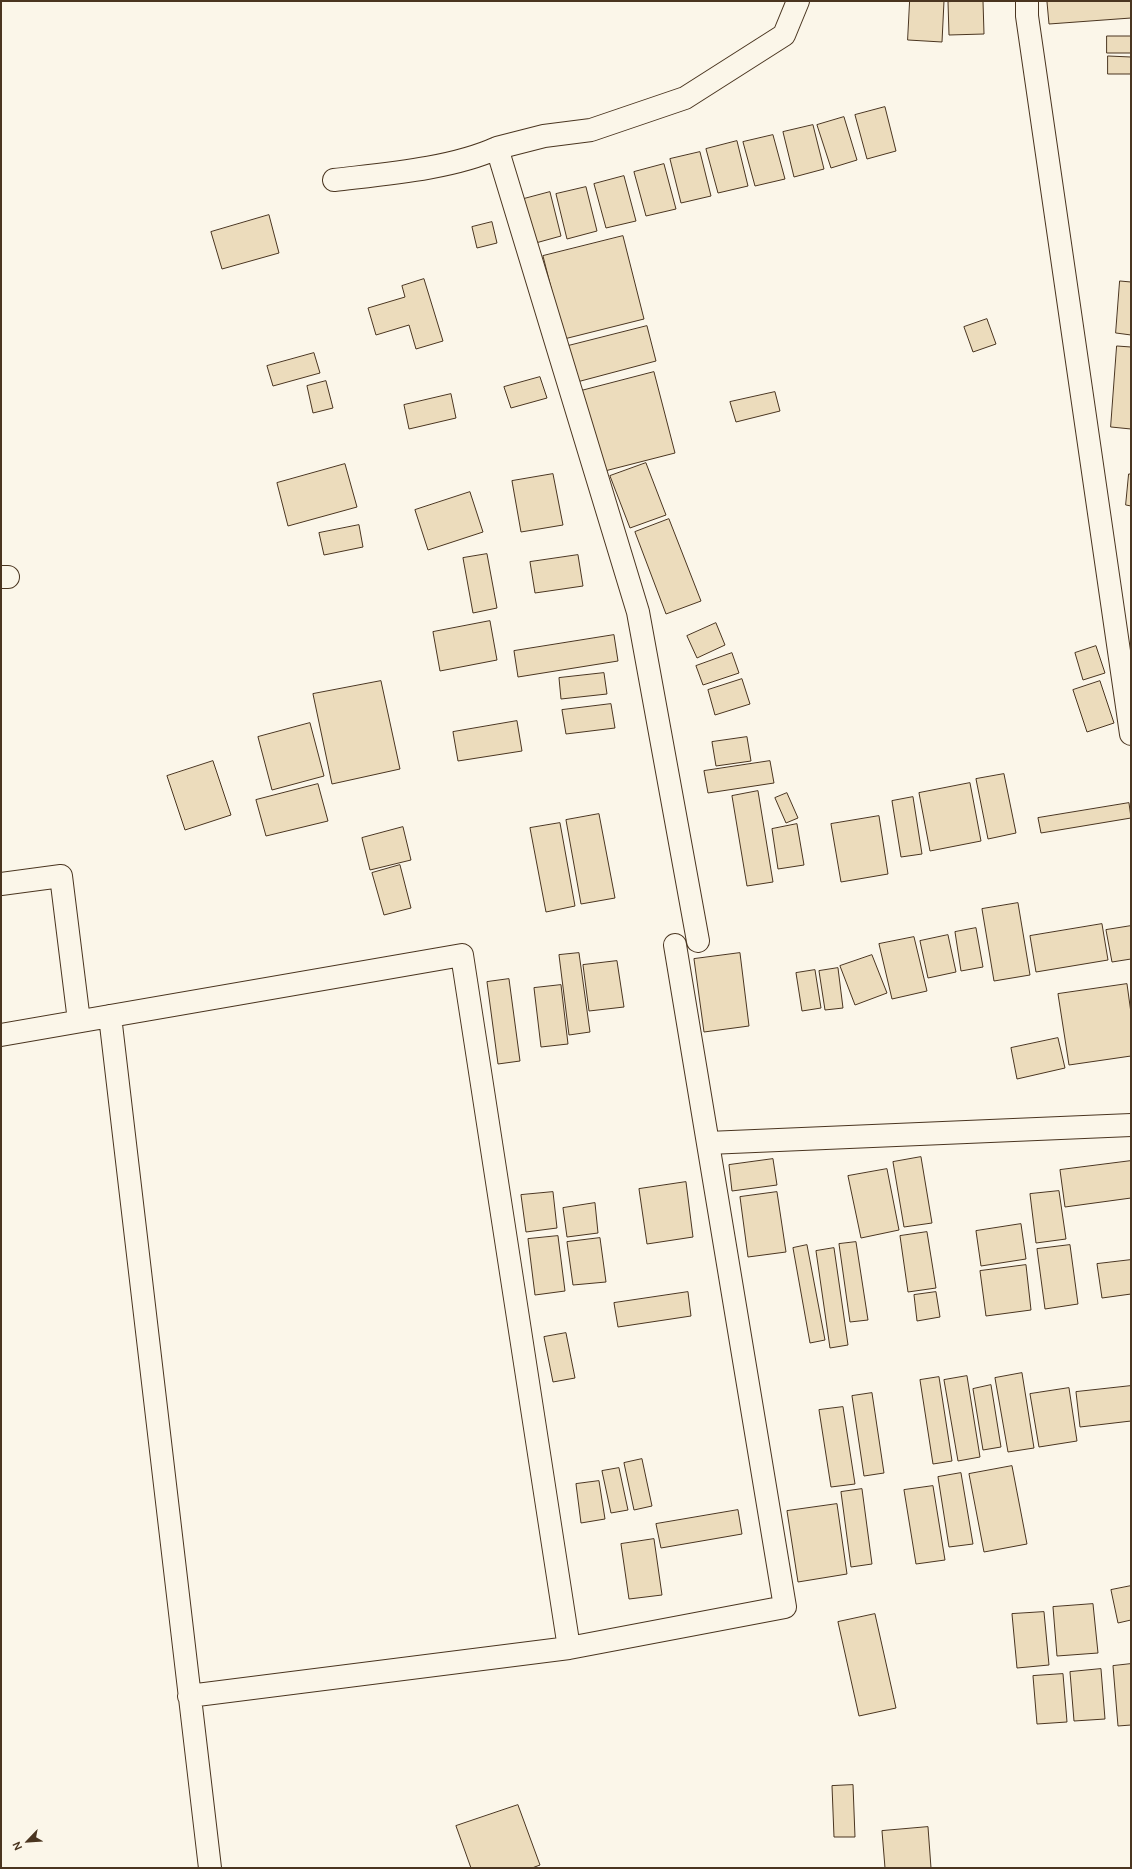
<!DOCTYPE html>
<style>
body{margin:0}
#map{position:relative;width:1132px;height:1869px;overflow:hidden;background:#fbf6e9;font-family:"DM Sans",sans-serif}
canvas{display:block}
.frame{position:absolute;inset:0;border:2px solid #4a3520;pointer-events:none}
.north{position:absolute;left:8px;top:1821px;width:40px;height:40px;-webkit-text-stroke:3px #fbf6e9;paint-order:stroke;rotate:245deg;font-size:11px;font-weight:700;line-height:16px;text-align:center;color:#4a3520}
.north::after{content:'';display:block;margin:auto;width:14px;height:18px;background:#4a3520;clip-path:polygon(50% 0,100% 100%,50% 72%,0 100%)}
</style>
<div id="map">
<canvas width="1132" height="1869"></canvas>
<div class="frame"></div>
<div class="north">N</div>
</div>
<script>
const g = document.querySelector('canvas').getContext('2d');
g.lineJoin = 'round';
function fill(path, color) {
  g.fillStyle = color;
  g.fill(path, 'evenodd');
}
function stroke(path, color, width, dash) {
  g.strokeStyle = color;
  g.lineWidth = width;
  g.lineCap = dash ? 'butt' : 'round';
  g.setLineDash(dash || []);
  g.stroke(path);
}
const building = new Path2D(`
 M910,1H944L942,42L908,40Z
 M983,1L984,34L949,35L948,2Z
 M1059,1H1131V18L1049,24L1047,2Z
 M1107,36H1131V53H1107Z
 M1108,56L1131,57V74H1108Z
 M885,107L896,151L867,159L855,115Z
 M844,117L857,160L831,168L817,125Z
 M813,125L824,169L794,177L783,132Z
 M773,135L785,179L755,186L743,142Z
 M737,141L748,186L718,193L706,149Z
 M700,152L711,196L681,203L670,159Z
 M664,164L676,209L646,216L634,172Z
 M624,176L636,221L606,228L594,184Z
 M586,187L597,231L567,239L556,194Z
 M550,192L561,236L532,244L520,200Z
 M269,215L279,253L222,269L211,232Z
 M492,222L497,243L477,248L472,227Z
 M623,236L644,319L564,339L543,256Z
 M424,279L443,341L416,349L409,325L376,335L368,308L405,297L402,286Z
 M1120,281L1131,282V335L1116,333Z
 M987,319L996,344L973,352L964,327Z
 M647,326L656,361L577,382L568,346Z
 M1117,346L1131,347V429L1111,427Z
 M314,353L320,373L273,386L267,366Z
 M654,372L675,453L597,473L577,392Z
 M540,377L547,398L511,408L504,387Z
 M326,381L333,408L313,413L307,386Z
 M775,392L780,411L736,422L730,402Z
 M451,394L456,418L409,429L404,405Z
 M646,463L666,515L630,528L610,476Z
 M345,464L357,507L288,526L277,483Z
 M553,474L563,525L521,532L512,481Z
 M1129,474H1131V506L1126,505Z
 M470,492L483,532L428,550L415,510Z
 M669,519L701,601L666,614L635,532Z
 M359,525L363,547L324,555L319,533Z
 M487,554L497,608L473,613L463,558Z
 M578,555L583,586L535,593L530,562Z
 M490,621L497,660L440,671L433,632Z
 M716,623L725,645L697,658L687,636Z
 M614,635L618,661L518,677L514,651Z
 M1096,646L1105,673L1083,680L1075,653Z
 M732,653L739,673L703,685L696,666Z
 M604,673L607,694L561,699L559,678Z
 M742,679L750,704L715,715L708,690Z
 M381,681L400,769L332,784L313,694Z
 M1100,681L1114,723L1087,732L1073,690Z
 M611,704L615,728L566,734L562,710Z
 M517,721L522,751L458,761L453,732Z
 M310,723L324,776L272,790L258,737Z
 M747,737L751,761L716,766L712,742Z
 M213,761L231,815L185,830L167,776Z
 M770,761L774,783L708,793L704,771Z
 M1004,774L1016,833L988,839L976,779Z
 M970,783L981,841L930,851L919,793Z
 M318,784L328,821L266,836L256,800Z
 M758,791L773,882L747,886L732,796Z
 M787,793L798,818L786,823L775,798Z
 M913,797L922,854L901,857L892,801Z
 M1129,803L1131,818L1041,833L1038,818Z
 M599,814L615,898L581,904L566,820Z
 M879,816L888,874L841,882L831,824Z
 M560,823L575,906L546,912L530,828Z
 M797,824L804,865L778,869L772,829Z
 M403,827L411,860L370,870L362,838Z
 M400,865L411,908L384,915L372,873Z
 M1018,903L1030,975L994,981L982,909Z
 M1102,924L1108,960L1036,972L1030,936Z
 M1131,926V959L1112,962L1106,930Z
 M976,928L983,967L961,971L955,932Z
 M948,935L956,972L928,978L920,941Z
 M914,937L927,991L892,999L879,944Z
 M579,953L590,1032L569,1035L559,955Z
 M740,953L749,1026L704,1032L694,959Z
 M872,955L887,993L855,1005L840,966Z
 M617,961L624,1007L589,1011L583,965Z
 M838,968L843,1008L825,1010L819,971Z
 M815,970L821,1008L802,1011L796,973Z
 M509,979L520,1061L498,1064L487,982Z
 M1127,984L1131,1013V1056L1069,1065L1058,994Z
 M561,985L568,1044L541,1047L534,988Z
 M1058,1038L1065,1068L1017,1079L1011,1048Z
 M921,1157L932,1223L904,1227L893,1162Z
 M773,1159L777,1185L732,1191L729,1165Z
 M1131,1161V1198L1065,1207L1060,1170Z
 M887,1169L899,1230L861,1238L848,1176Z
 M686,1182L693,1237L647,1244L639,1189Z
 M1059,1191L1066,1239L1036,1243L1030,1194Z
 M553,1192L557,1228L526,1232L521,1195Z
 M777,1192L786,1252L748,1257L740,1197Z
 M595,1203L598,1233L567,1237L563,1208Z
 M1021,1224L1026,1259L981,1266L976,1231Z
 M927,1232L936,1288L908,1292L900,1236Z
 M558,1236L565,1291L535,1295L528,1239Z
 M600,1238L606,1282L573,1285L567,1242Z
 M856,1242L868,1320L850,1322L839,1244Z
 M807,1245L825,1340L810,1343L793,1248Z
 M1070,1245L1078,1304L1045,1309L1037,1249Z
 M834,1248L848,1345L830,1348L816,1251Z
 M1131,1260V1294L1102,1298L1097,1264Z
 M1026,1265L1031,1310L986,1316L980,1271Z
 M688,1292L691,1316L618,1327L614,1303Z
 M936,1292L940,1317L917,1321L914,1295Z
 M566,1333L575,1378L553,1382L544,1337Z
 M1022,1373L1034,1448L1008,1452L995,1378Z
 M967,1376L980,1457L958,1461L944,1380Z
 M939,1377L952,1461L933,1464L920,1380Z
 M991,1385L1001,1447L983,1450L973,1389Z
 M1131,1386V1421L1080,1427L1076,1392Z
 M1069,1388L1077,1441L1039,1447L1030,1394Z
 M872,1393L884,1473L864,1476L852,1396Z
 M843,1407L855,1484L831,1487L819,1410Z
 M642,1459L652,1506L634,1510L624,1463Z
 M1012,1466L1027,1544L984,1552L969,1474Z
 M619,1468L628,1510L611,1513L602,1471Z
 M961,1473L973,1544L949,1547L938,1477Z
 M599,1481L605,1519L581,1523L576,1484Z
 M933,1486L945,1560L916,1564L904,1490Z
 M862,1489L872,1564L851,1567L841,1492Z
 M837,1504L847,1574L798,1582L787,1511Z
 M738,1510L742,1534L661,1548L656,1524Z
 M654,1539L662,1595L629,1599L621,1544Z
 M1131,1586V1620L1118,1623L1111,1590Z
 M1093,1604L1098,1653L1057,1656L1053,1607Z
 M1044,1612L1049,1665L1017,1668L1012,1614Z
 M875,1614L896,1708L859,1716L838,1622Z
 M1131,1664V1725L1118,1726L1113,1666Z
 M1101,1669L1105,1719L1074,1721L1070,1672Z
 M1063,1674L1067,1722L1037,1724L1033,1676Z
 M853,1785L855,1837H834L832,1786Z
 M518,1805L540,1865L532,1868H471L456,1826Z
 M928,1827L931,1868H885L882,1831Z`);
const minor = new Path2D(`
 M1027,1V16L1131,734
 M334,180C384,174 451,169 497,148
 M1,577H8
 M1,884L61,876L79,1021
 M698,941L638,612L497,148L544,136L591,130L685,98L784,35L798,1
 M110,1016L210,1868
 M1,1035L462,955L569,1648
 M708,1143L1131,1125
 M189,1696L569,1648L785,1607L675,945`);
fill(building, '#ecdcbc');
stroke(building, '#4a3520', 1);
stroke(minor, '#4a3520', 24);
stroke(minor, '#fbf6e9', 22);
</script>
